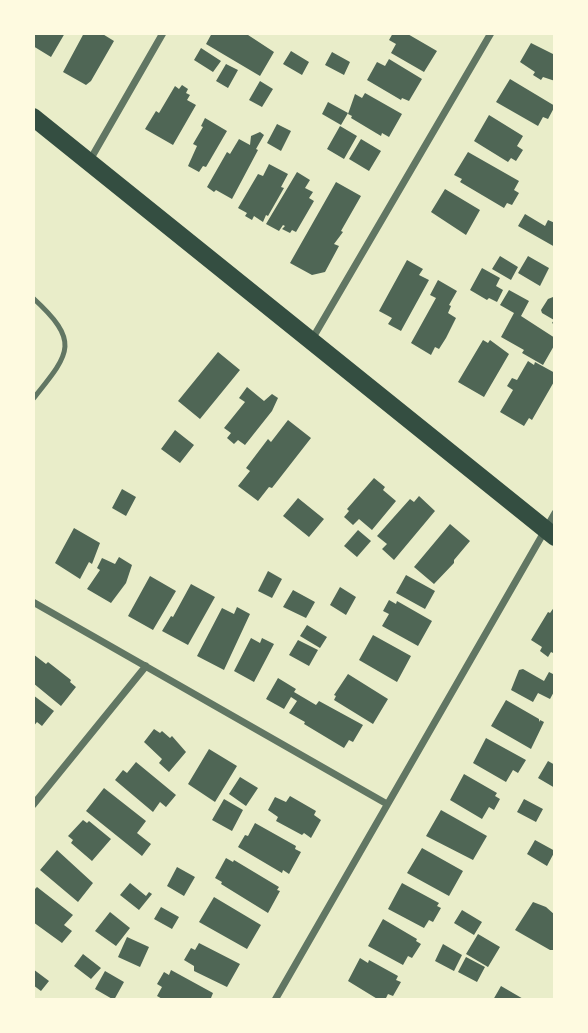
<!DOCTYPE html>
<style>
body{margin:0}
#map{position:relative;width:588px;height:1033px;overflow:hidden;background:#e9edc9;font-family:Montserrat,sans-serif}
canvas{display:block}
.frame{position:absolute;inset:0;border:35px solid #fefae0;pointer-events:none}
</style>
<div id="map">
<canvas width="588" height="1033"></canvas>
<div class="frame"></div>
</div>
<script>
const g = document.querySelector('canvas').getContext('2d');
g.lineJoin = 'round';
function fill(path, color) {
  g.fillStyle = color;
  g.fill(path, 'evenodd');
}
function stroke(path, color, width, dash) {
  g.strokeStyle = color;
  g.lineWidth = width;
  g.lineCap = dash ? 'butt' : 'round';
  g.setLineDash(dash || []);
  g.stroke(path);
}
const building = new Path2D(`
 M34,33H65L51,57L33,46Z
 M84,33H101L114,41L91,81L86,85L63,72Z
 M212,33H245L274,52L260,76L206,44Z
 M393,33H406L437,51L424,72L391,53L396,44L389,40Z
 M531,43L555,55V81L543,77L541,80L533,75L535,72L520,62Z
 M201,48L221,61L213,72L194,60Z
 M291,51L309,62L302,75L283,64Z
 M332,52L350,62L344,75L325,65Z
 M389,59L422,79L409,101L402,98L401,100L367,80L377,62L385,66Z
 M226,64L238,70L228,88L216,81Z
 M510,79L555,106L548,119L543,117L538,126L496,102Z
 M260,81L273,89L262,107L249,100Z
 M182,85L188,89L186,93L190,95L187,100L196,105L173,145L145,129L156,111L159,113L175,86L179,89Z
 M365,93L402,114L389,137L382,133L381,136L351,118L352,116L348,114L355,94L362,98Z
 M328,102L348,113L341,125L322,114Z
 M489,115L523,136L517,146L523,150L516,161L511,158L508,162L474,141Z
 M205,118L227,131L206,167L203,166L199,172L188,166L197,146L193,144L203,127L201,126Z
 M277,124L291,131L281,151L267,143Z
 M340,126L357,136L344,159L327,149Z
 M260,132L264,135L256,149L258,150L232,199L216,190L214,192L207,187L227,152L230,154L239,139L250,145L251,136Z
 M361,139L381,151L369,171L349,159Z
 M468,152L519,181L514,190L519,193L512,205L507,203L504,208L460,182L462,179L454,175Z
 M269,164L288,174L281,187L284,188L268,216L266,215L263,222L254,216L252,220L245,216L247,213L238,208L258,174L263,176Z
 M297,172L310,180L305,188L313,192L309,198L314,201L296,232L292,230L290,233L282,229L285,226L283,225L279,231L266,224Z
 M336,182L361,196L341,231L343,232L334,244L339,246L325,272L312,275L290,263Z
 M445,189L480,210L466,235L431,212Z
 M525,214L545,226L548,220L555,223V247L518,226Z
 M500,256L518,267L511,280L492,269Z
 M528,256L549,268L540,286L518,273Z
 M407,260L423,269L419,275L429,280L401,331L388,324L392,318L379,311Z
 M482,268L500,278L496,286L503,290L497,302L489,298L487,300L470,290Z
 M438,280L457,291L449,305L451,306L448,313L456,318L446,338L439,349L435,347L431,355L411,343L436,298L430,295Z
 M509,290L529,301L521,316L555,338V344L543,365L522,353L524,350L501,337L514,313L500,305Z
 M553,297L555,299V325L552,323L554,320L542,313L541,310L548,299Z
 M483,340L488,343L490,340L509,354L484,397L458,382Z
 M218,352L240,370L200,419L178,401Z
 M528,361L534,365L535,362L555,373V380L532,420L529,418L524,426L500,412L513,390L507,386L512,378L517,380Z
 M247,387L264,401L272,394L278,398L272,411L245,445L238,440L234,444L227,438L231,433L224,428L245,402L239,398Z
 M288,420L311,438L272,488L269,487L258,501L238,486L250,471L246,468L268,439L271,442Z
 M175,430L194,445L180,463L161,449Z
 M374,478L385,487L383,490L396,501L372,530L359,519L353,525L344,517L349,511L347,509Z
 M122,489L136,497L126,516L112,508Z
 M419,496L435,511L394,560L382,549L387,544L377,536L410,499L414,502Z
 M298,498L324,519L309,537L283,516Z
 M450,524L470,541L454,560V563L434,584L414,567Z
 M74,528L100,543L92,564L89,562L80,579L55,563Z
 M358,530L371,541L357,557L344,546Z
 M119,557L132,565L126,583L111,603L87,589L100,570L97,568L102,558L115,564Z
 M268,571L282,579L272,598L258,591Z
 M406,575L435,591L425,609L396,593Z
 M150,576L176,591L153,630L128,616Z
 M191,584L215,597L188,645L162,631L171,616L173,617Z
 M340,587L356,597L346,615L330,605Z
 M293,590L315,602L306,618L283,607Z
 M389,600L396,604L397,601L432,621L418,646L382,626L389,614L383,611Z
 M555,606V654L551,652L548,657L540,651L542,647L531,640L548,612L550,613Z
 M237,607L250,614L224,670L197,656L222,608L234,614Z
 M307,625L327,637L320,648L300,636Z
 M373,635L411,656L397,682L359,660Z
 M251,638L260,643L262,638L274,644L254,682L234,671Z
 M298,640L318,650L309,666L289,655Z
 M33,654L46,664L48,662L71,680L70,682L76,687L61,706L33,683Z
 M523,669L544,681L549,672L555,675V690L550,699L538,693L533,702L511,690L519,670Z
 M348,674L388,699L373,724L334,700L336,696L334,695Z
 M278,678L296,689L294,692L316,705L319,701L363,725L353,742L349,740L344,748L304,724L305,722L289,713L297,701L291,697L284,709L266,699Z
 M33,695L54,711L42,726L37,722L33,727Z
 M506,700L539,719V722L540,720L544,722L531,749L491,726Z
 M154,729L160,733L162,731L170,738L172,736L186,752L169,772L159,763L162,759L144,742Z
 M486,738L526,760L518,773L513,770L506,782L473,763Z
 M209,749L237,766L215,802L188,784Z
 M548,761L555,765V788L538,778Z
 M136,762L176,795L166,807L160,802L153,812L115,780L123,770L127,773Z
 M464,774L497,793L495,796L500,799L494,810L489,807L482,819L450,800Z
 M240,777L258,788L246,806L229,794Z
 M104,788L146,821L137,833L151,844L142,856L86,811Z
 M290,796L316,811L314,815L321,820L311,838L304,833L302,835L276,821L278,817L268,810L275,797L286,802Z
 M224,799L243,810L232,831L212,820Z
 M524,799L543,809L536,822L517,812Z
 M441,810L487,836L473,860L426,836Z
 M83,820L87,823L89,821L111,839L92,861L71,843L73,840L68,836Z
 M255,823L296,846L295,849L301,852L289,874L283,870L282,873L238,847L245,835L248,836Z
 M535,840L555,851L547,866L527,854Z
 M422,848L463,871L449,896L407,873Z
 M57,850L93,883L78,902L40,870Z
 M226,858L233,862L234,860L279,887L277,890L280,891L268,913L221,884L222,882L215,878Z
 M177,867L195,877L184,896L167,886Z
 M130,883L146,896L149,892L152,894L139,910L120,895Z
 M402,883L439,903L437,906L441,908L433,922L429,920L424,928L388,909Z
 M37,887L73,915L64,925L72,931L62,943L33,922V891Z
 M214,897L261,925L247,949L199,922Z
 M533,902L546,907L555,915V950H550L515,930Z
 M161,907L179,917L172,929L154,919Z
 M462,910L482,922L474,935L454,923Z
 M110,912L130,928L116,946L95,931Z
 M383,919L417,939L416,941L421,944L412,958L408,956L403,965L368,946Z
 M478,934L500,947L488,967L466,954Z
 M127,937L149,947L140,967L118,957Z
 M199,943L240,964L227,987L194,971V966L184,960L191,948L195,950Z
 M443,944L462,955L454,971L435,961Z
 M83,954L101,968L91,979L74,966Z
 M466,957L485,967L477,982L458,972Z
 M360,958L368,963L369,960L398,976L396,980L401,982L393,996L388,994L385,1000H379L348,981Z
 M33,969L49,981L41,991L33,985Z
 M171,970L213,993L211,998L215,1000H164L157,996L162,987L157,984L164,972L169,975Z
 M105,971L124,982L114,1000L95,989Z
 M501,986L525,1000H493Z`);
const service = new Path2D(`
 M33,298C81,342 70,353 33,399`);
const minor = new Path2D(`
 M90,160L163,33
 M311,341L491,33
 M33,602L387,804
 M33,805L146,666
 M275,1000L555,513`);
const primary = new Path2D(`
 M33,117L555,537`);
fill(building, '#4f6655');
stroke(service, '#617663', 5);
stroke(minor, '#617663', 7);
stroke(primary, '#344e41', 18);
</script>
